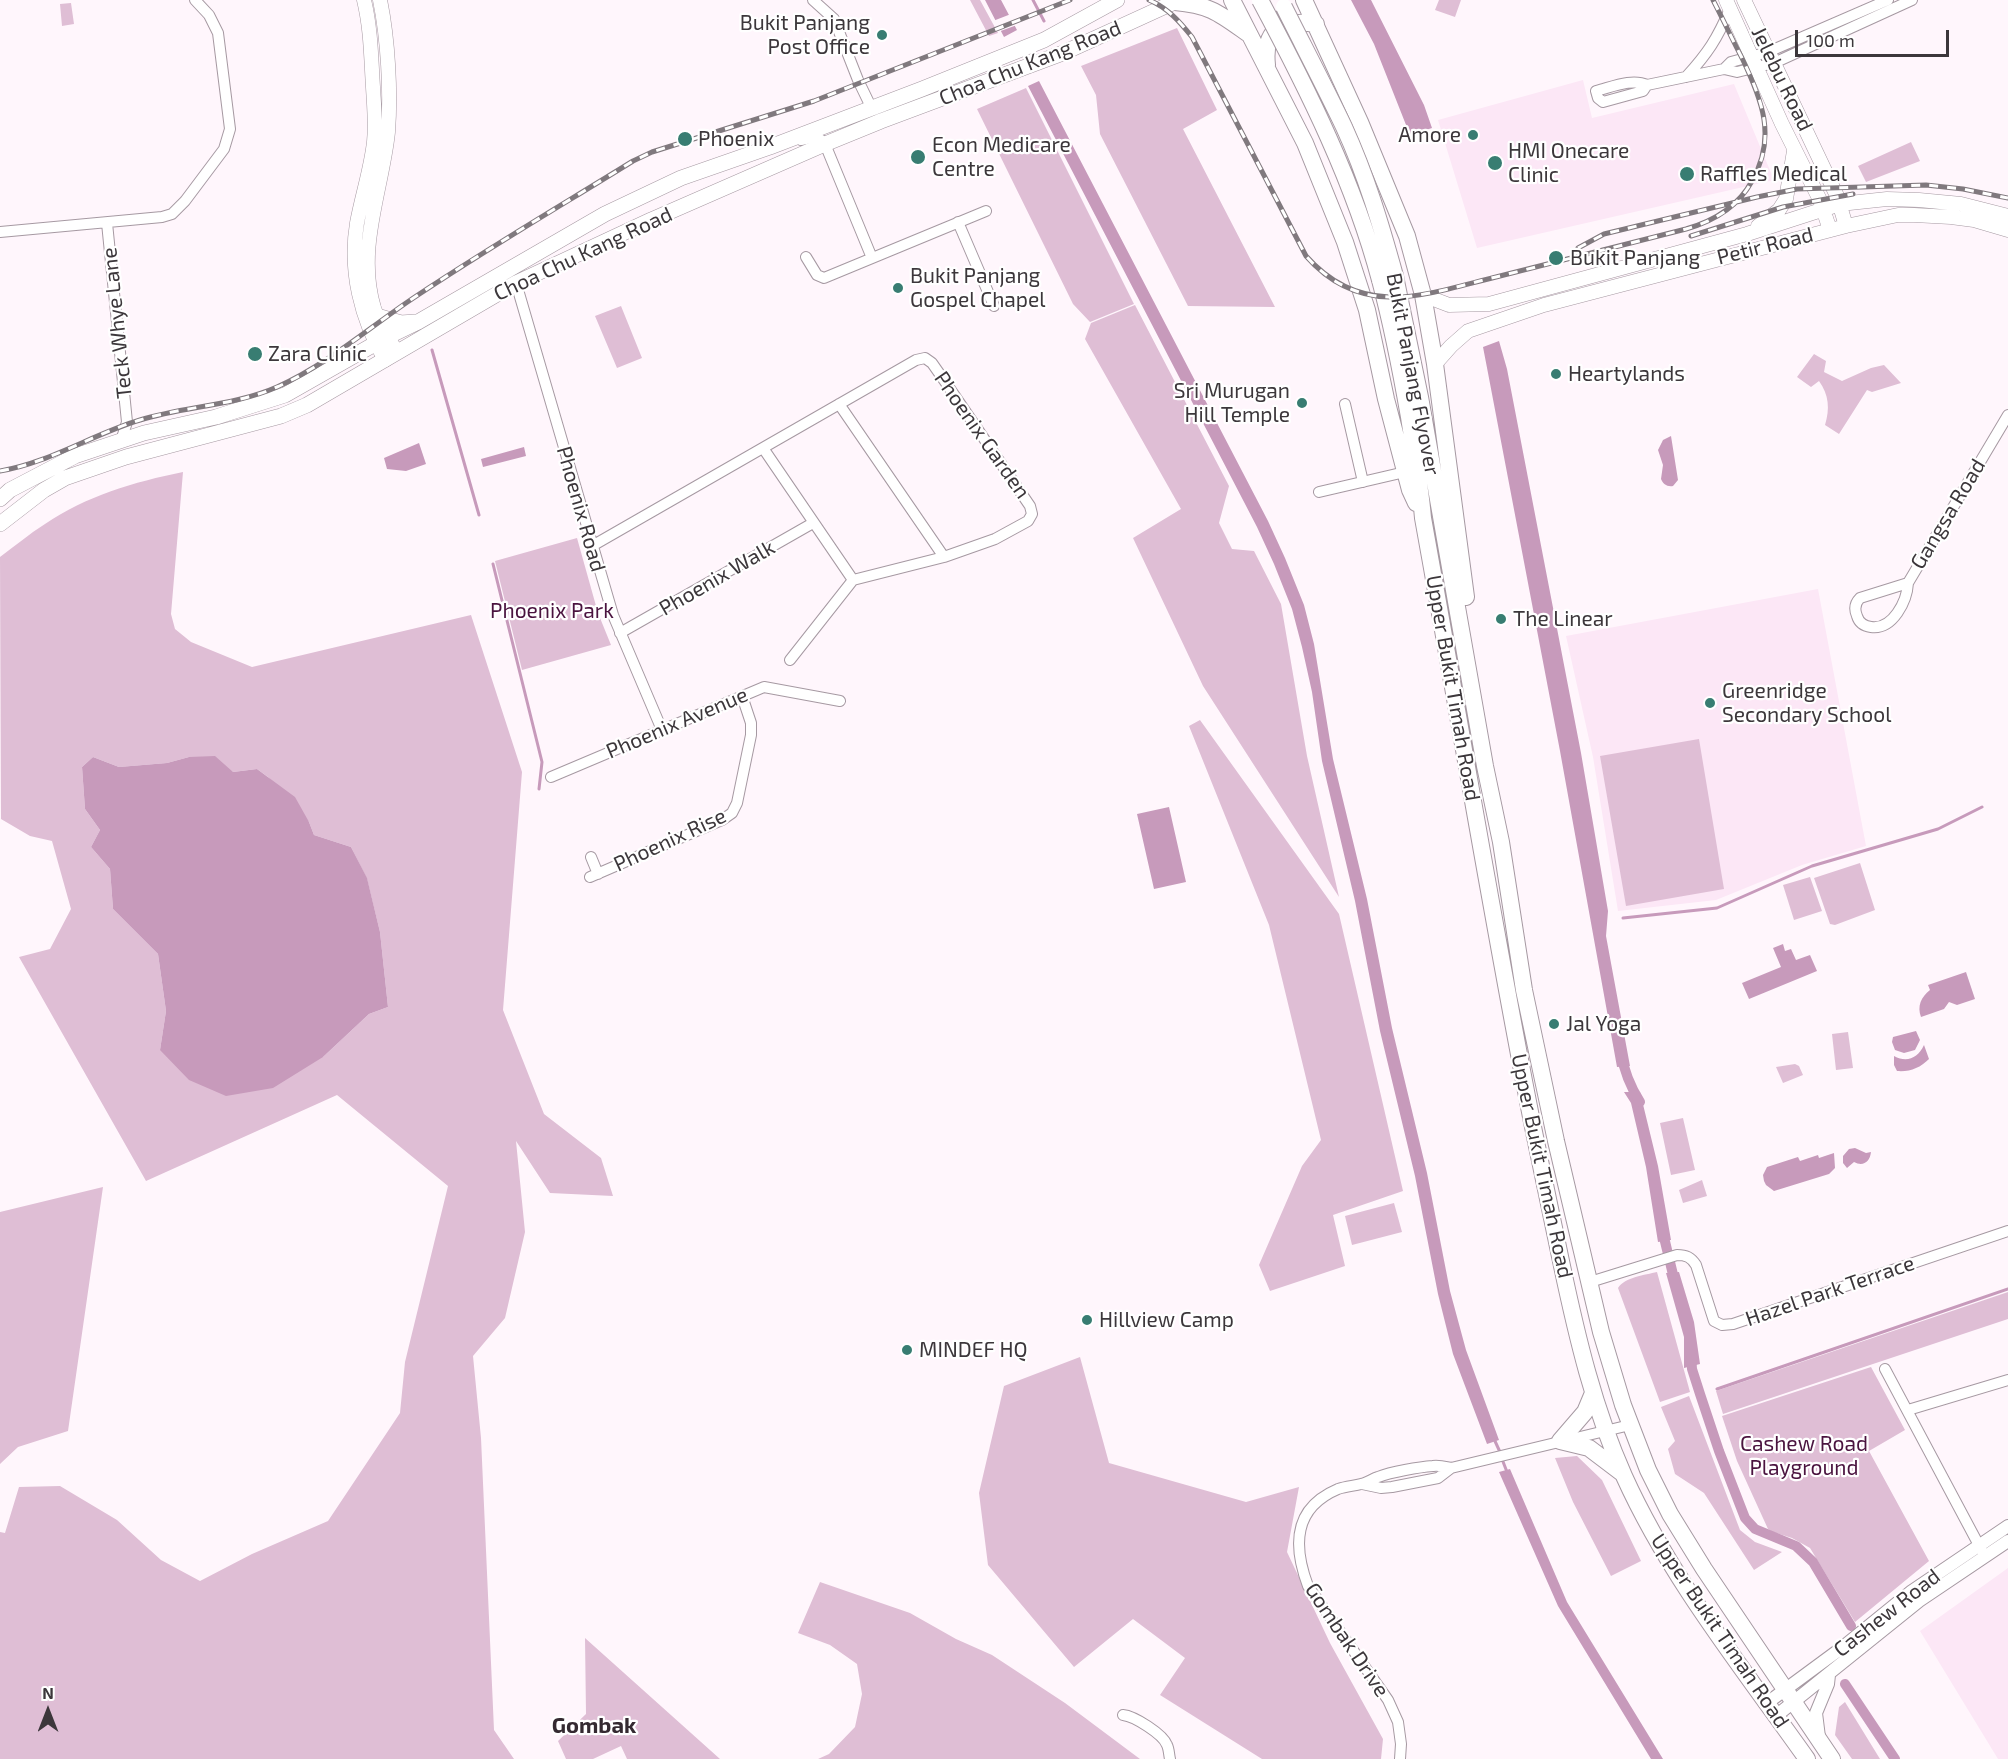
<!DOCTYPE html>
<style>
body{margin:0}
#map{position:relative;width:2008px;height:1759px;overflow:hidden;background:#fff6fc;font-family:"Exo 2",sans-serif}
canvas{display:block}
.north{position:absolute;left:18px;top:1681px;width:60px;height:60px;-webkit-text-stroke:4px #fff;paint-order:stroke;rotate:0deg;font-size:16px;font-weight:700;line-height:24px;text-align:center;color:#3c373b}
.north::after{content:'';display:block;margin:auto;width:21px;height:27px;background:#3c373b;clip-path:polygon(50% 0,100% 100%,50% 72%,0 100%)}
.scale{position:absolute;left:1795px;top:30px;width:154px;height:27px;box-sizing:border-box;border:3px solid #3c373b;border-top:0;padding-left:8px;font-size:18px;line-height:21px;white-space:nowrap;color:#3c373b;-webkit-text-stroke:4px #fff;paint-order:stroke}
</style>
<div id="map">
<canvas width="2008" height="1759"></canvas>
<div class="north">N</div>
<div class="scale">100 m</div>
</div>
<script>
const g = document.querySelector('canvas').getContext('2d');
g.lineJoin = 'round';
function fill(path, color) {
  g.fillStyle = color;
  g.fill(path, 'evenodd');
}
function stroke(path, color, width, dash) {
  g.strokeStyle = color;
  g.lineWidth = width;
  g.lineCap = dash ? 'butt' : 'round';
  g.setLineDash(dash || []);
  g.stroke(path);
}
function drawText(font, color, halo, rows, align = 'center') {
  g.font = font + ' "Exo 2",sans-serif';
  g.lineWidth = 4.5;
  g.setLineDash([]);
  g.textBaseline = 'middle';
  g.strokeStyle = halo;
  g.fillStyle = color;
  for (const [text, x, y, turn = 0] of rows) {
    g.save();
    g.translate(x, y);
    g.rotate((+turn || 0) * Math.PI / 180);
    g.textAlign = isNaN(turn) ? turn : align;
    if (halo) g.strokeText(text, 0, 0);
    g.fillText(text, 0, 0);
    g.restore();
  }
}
const built = new Path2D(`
 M1583,80L1592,118L1734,84L1774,180L1477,248L1438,120Z
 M1818,589L1866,846L1802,865L1716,900L1618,911L1593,757L1566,636Z
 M2008,1568V1759H1998L1920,1631Z`);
const green = new Path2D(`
 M970,0H980L998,33L989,36Z
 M1439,0H1461L1455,17L1435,10Z
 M71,3L74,24L62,26L60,4Z
 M1177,28L1217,110L1183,129L1275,307L1188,306L1100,134L1096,95L1081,66Z
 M1026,88L1134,304L1090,322L1073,304L977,109Z
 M1911,142L1920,161L1866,182L1858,166Z
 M1135,305L1229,486L1219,523L1232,549L1254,551L1281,604L1307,756L1339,897L1203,686L1133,538L1181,509L1085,339L1091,323Z
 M621,306L642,358L617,368L595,316Z
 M1814,354L1826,361L1824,372L1842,381L1871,368L1884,365L1901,383L1872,392L1867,390L1839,434L1825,425C1830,409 1829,395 1819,381L1811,387L1797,377Z
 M183,472L171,614L175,629L191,642L252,667L471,615L522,772L503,1010L544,1114L601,1158L613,1196L550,1193L516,1141L525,1232L505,1318L473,1356L481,1438L494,1730L514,1759H0V1532L5,1533L19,1487L60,1486L117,1520L161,1560L200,1581L252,1554L328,1521L400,1413L405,1362L448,1186L337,1095L146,1181L19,957L50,949L71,909L52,841L30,836L1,819L0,557C15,546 29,534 45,524C86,496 134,482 183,472ZM93,757L119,767L167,763L189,757L233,772L257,769L268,777L309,822L314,835L351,847L367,879L380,932L388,1007L369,1014L323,1057L160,1050L166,1011L158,954L113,909L110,869L91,847L100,830L85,809L82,767Z
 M577,538L598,613L611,645L522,670L495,561Z
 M1200,720L1339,914L1403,1191L1333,1215L1345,1266L1270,1291L1259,1265L1302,1166L1321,1140L1269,925L1189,726Z
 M1699,739L1724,889L1626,906L1600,756Z
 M1860,863L1875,910L1835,925L1830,924L1814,878Z
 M1810,877L1822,911L1794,920L1783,885Z
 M1848,1032L1853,1068L1836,1070L1832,1034Z
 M1795,1064L1799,1066L1803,1075L1783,1083L1776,1067Z
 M1683,1118L1695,1170L1671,1175L1660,1123Z
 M1702,1180L1707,1196L1683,1203L1679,1190Z
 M103,1187L68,1431L18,1447L0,1464V1212Z
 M1394,1203L1402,1232L1352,1245L1345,1216Z
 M1657,1272L1690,1392L1660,1402L1618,1288C1625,1277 1645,1275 1657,1272Z
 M2008,1292V1319L1723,1414L1716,1391Z
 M1080,1357L1109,1463L1246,1502L1299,1487L1287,1552L1330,1643L1383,1739L1381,1759H1262L1160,1695L1185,1658L1133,1619L1074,1667L988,1565L979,1493L1004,1386Z
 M1871,1367L1905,1430L1869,1451L1929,1561L1855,1622L1810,1548L1792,1538L1773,1532L1768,1529L1737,1461L1722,1416Z
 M1689,1396L1740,1530L1755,1542L1782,1552L1754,1570L1704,1493L1675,1474L1668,1449L1675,1441L1661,1407Z
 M1577,1456L1602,1480L1641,1561L1611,1576L1573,1502L1555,1458Z
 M820,1582L910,1613L956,1639L992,1655L1065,1703L1140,1759H818L829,1754L855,1727L862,1694L857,1664L830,1645L798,1633Z
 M585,1638L720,1759H627L621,1746L593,1759H566L558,1741L586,1714Z
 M1845,1702L1880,1759H1852L1835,1735L1839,1707Z`);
const water = new Path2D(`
 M985,0H1001L1017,30L1004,37Z
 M1351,0H1371L1424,105L1432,128L1410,135L1374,44Z
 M1039,81L1268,521L1285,558L1304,605L1314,644L1333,759L1367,899L1392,1028L1427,1173L1450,1291L1466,1350L1499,1440L1487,1444L1453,1354L1438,1294L1415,1176L1380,1031L1355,901L1322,761L1312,692L1302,647L1292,609L1274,564L1257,527L1028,86Z
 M1499,341L1507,369L1581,753L1608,911L1606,936L1630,1066L1617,1067L1560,751L1488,373L1483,347Z
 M1671,436L1678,480L1673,486C1667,487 1663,484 1661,479L1663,465L1658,450L1663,440Z
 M419,443L426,464L406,471L387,469L384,458Z
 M524,447L526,456L483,467L481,459Z
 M215,756L233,772L257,769L295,797L309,822L314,835L351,847L367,878L380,932L388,1007L369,1014L323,1057L273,1088L226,1096L189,1080L160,1050L166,1011L158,954L113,909L110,869L91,847L100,830L85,809L82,767L93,757L119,767L167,763L189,757Z
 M1169,807L1186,882L1154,889L1137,814Z
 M1783,944L1785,951L1791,949L1796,960L1810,955L1817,971L1749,999L1742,983L1781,967L1773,948Z
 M1966,972L1975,999L1957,1005L1949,1002L1944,1009L1921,1017C1917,1006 1921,997 1930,990L1928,985Z
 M1916,1031L1920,1040L1915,1050L1904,1053L1895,1050L1892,1042L1893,1037Z
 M1924,1045L1929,1059C1920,1068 1910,1072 1897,1071L1894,1065V1056C1907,1063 1918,1058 1924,1045Z
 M1624,1092H1640L1658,1166L1671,1240L1658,1242L1646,1167L1631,1103Z
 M1855,1148L1866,1153L1871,1152C1870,1162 1863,1167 1854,1162L1847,1168L1843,1163V1156L1849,1149Z
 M1834,1153L1835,1168L1829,1174L1774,1191L1766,1185L1764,1181L1763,1175L1767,1167L1798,1157L1800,1161L1818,1155L1819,1158Z
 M1679,1272L1694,1322L1700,1364L1684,1368V1337L1666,1273Z
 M1510,1469L1567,1602L1663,1759H1651L1558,1606L1499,1472Z`);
const pier = new Path2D(`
 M1011,14L1017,25L998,32L993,21Z`);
const stream = new Path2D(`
 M1033,0L1044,21
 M432,350L479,515
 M493,564L542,762L539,789
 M1623,918L1717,908L1812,866L1938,829L1982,807
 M1717,1389L2008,1289
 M1494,1439L1500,1452
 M1502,1459L1507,1472`);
const canal = new Path2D(`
 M1621,1053C1624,1071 1630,1086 1640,1102
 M1662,1229L1676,1287
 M1691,1354L1692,1369L1700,1394L1719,1451L1745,1518L1755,1529L1796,1546L1813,1562L1851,1626
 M1845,1684L1895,1759`);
const minor = new Path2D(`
 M813,0L834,19L858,80L872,109
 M1724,69L1737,72L1774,63L1912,0
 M1686,77C1708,53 1717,39 1730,9
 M1647,85L1643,91L1603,102L1598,98L1596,91C1612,87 1632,78 1647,85L1724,69L1731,62L1768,52L1888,0
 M801,140C811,138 819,135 825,144L872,258
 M958,222L994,306
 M107,223L127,422L121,441
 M0,232L162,217L172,214L185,201L224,149L230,129L218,33L209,15L195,0
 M806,257L817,275L824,278L986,211
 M516,283L613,615L662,730
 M839,404L944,557
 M1345,404L1363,482
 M763,448L853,580
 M1319,492L1405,472
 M592,546L916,360L925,358L932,363L946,383L1030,506L1032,514L1028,521L995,539L944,557L853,580L790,660
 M1908,583L1860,598C1855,603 1854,609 1857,616C1859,623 1864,626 1871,627C1893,630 1907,601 1908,583L2008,415
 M620,633L813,523
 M551,777L764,687L840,701
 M591,857L598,874
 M590,877L722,820L732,813L737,803L751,735V723L742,696
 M1590,1282L1677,1255C1686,1255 1691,1257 1696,1265L1714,1321L1722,1325L1733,1324L2008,1231
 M1885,1369L1982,1551
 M1908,1410L2008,1380
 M1362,1484L1381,1488L1392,1487L1438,1478L1451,1468
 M1123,1715C1134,1716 1163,1734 1167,1745C1169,1749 1169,1755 1170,1759
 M1400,1759L1401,1744L1398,1722L1388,1700L1308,1586C1293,1546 1293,1508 1338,1489C1346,1486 1354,1486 1361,1484C1367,1483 1372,1479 1378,1477C1391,1472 1419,1467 1433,1466C1439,1465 1446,1467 1451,1468L1630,1425`);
const tertiary = new Path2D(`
 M1767,1703L1843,1647L1912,1591L2008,1526
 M1776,1716L1919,1601L2008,1541
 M1819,1737L1816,1713L1828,1684L1829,1675`);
const secondary = new Path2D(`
 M364,0C371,29 371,57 373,87C374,105 376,124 374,142C371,169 362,196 357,223C349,270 361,319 385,360
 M380,0C388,39 391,92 388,132C382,190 356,249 374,308C379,323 388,338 397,352
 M1726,0L1782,124L1820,200L1830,230
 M1744,0L1837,196L1846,226
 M1758,226L1779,210L1786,199L1794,151
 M1423,295L1449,305L1489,304L1747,234L1840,204L1887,199L1919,200L1961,204L2008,216
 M1435,364L1451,346L1468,331L1544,305L1846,226L1898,215H1914L1951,217L1974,220L2008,230`);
const primary = new Path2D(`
 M377,316L401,323L415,322
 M0,499L10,490L75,456L144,433L216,417L285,395L387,337L418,322L605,214L681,178L770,147L922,89L1044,40L1117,0
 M0,524L44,490L65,478L126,457L281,416L307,405L516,283L651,220L825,144L881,121L1063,53L1179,0`);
const trunk = new Path2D(`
 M1232,0L1305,143L1345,242L1367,310L1386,399L1410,490L1416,503
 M1304,0L1360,122L1407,236L1423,295L1435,364L1466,597
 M1175,2C1210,5 1219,13 1247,33
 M1267,65C1263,28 1283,19 1316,24
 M1395,276L1420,397L1485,766L1501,842L1524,990L1556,1141L1601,1332L1623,1405L1648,1470L1670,1514L1704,1569L1832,1759
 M1380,280C1392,325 1401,371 1409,417C1414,450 1420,483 1423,518C1459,717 1492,918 1531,1117C1541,1167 1552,1217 1562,1266C1577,1337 1594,1409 1624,1476C1670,1578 1742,1667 1807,1759
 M1593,1393L1585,1412L1560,1441L1589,1448L1622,1473`);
const rail = new Path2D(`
 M1149,0C1168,8 1180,22 1192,37L1306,256C1328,281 1355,296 1389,297C1419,299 1466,284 1496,277C1560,261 1623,245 1686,229C1714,221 1738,207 1752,181C1777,137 1762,100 1742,58C1732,39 1723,19 1713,0
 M1691,236L1783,207L1853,194
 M1578,248L1604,234L1757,197L1797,189L1926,185L1963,189L2008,198
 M0,471C49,463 93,434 140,420C185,406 234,406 277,387C324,366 364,332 406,303C480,253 557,208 633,161L652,152L814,101L1070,0`);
const trunkBridge = new Path2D(`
 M1260,0C1308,90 1354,182 1380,280
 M1284,7C1304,47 1325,87 1344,127C1366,175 1381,225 1395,276`);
const markers = [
 [882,35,6,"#387d72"],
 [1473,135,6,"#387d72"],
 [685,139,8,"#387d72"],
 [918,157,8,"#387d72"],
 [1495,163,8,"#387d72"],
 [1687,174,8,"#387d72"],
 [1556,258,8,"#387d72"],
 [898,288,6,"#387d72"],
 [255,354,8,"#387d72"],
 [1556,374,6,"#387d72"],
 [1302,403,6,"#387d72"],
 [1501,619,6,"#387d72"],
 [1710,703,6,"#387d72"],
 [1554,1024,6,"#387d72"],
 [1087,1320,6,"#387d72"],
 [907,1350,6,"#387d72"]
];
const poiNames = [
 ["Bukit Panjang",870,23,"right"],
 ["Post Office",870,47,"right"],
 ["Amore",1461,135,"right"],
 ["Phoenix",698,139],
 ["Econ Medicare",932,145],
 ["Centre",932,169],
 ["HMI Onecare",1508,151],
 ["Clinic",1508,175],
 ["Raffles Medical",1700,174],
 ["Bukit Panjang",1570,258],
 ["Bukit Panjang",910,276],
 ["Gospel Chapel",910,300],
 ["Zara Clinic",268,354],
 ["Heartylands",1568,374],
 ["Sri Murugan",1290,391,"right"],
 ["Hill Temple",1290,415,"right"],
 ["The Linear",1513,619],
 ["Greenridge",1722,691],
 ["Secondary School",1722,715],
 ["Jal Yoga",1566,1024],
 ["Hillview Camp",1099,1320],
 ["MINDEF HQ",919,1350]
];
const streetNames = [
 ["Choa Chu Kang Road",1030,63,-22],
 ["Jelebu Road",1782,79,64],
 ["Petir Road",1765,246,-14],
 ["Choa Chu Kang Road",583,254,-25],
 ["Teck Whye Lane",117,323,-96],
 ["Bukit Panjang Flyover",1413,374,79],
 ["Phoenix Garden",982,435,55],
 ["Phoenix Road",581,509,74],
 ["Gangsa Road",1948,514,-59],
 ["Phoenix Walk",717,578,-30],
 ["Upper Bukit Timah Road",1453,688,80],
 ["Phoenix Avenue",677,723,-23],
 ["Phoenix Rise",670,840,-25],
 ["Upper Bukit Timah Road",1542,1166,78],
 ["Hazel Park Terrace",1830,1291,-19],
 ["Cashew Road",1887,1613,-38],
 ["Upper Bukit Timah Road",1720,1631,56],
 ["Gombak Drive",1347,1640,56]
];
const parkNames = [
 ["Phoenix Park",552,611],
 ["Cashew Road",1804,1444],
 ["Playground",1804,1468]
];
const neighbourhoodNames = [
 ["Gombak",594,1726]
];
fill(built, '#fce7f6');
fill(green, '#dfbed5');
fill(water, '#c79abb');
fill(pier, '#fff6fc');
stroke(stream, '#c79abb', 3);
stroke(canal, '#c79abb', 10);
stroke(minor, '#a699a2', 12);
stroke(tertiary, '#a699a2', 14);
stroke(secondary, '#a699a2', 15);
stroke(primary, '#a699a2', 16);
stroke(trunk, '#a699a2', 18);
stroke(minor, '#fff', 10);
stroke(tertiary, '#fff', 12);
stroke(secondary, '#fff', 14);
stroke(primary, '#fff', 15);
stroke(trunk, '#fff', 16);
stroke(rail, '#80797e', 5);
stroke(rail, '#fff', 3, [9]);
stroke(trunkBridge, '#a699a2', 18, []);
stroke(trunkBridge, '#fff', 16);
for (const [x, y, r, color] of markers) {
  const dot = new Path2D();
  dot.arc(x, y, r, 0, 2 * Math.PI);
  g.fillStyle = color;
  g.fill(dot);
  stroke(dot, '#fff', 2);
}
drawText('21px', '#3c373b', '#fff', poiNames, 'left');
drawText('21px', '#3c373b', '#fff', streetNames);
drawText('21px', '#4a133f', '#fff', parkNames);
drawText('bold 22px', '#342a31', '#fff', neighbourhoodNames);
</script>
